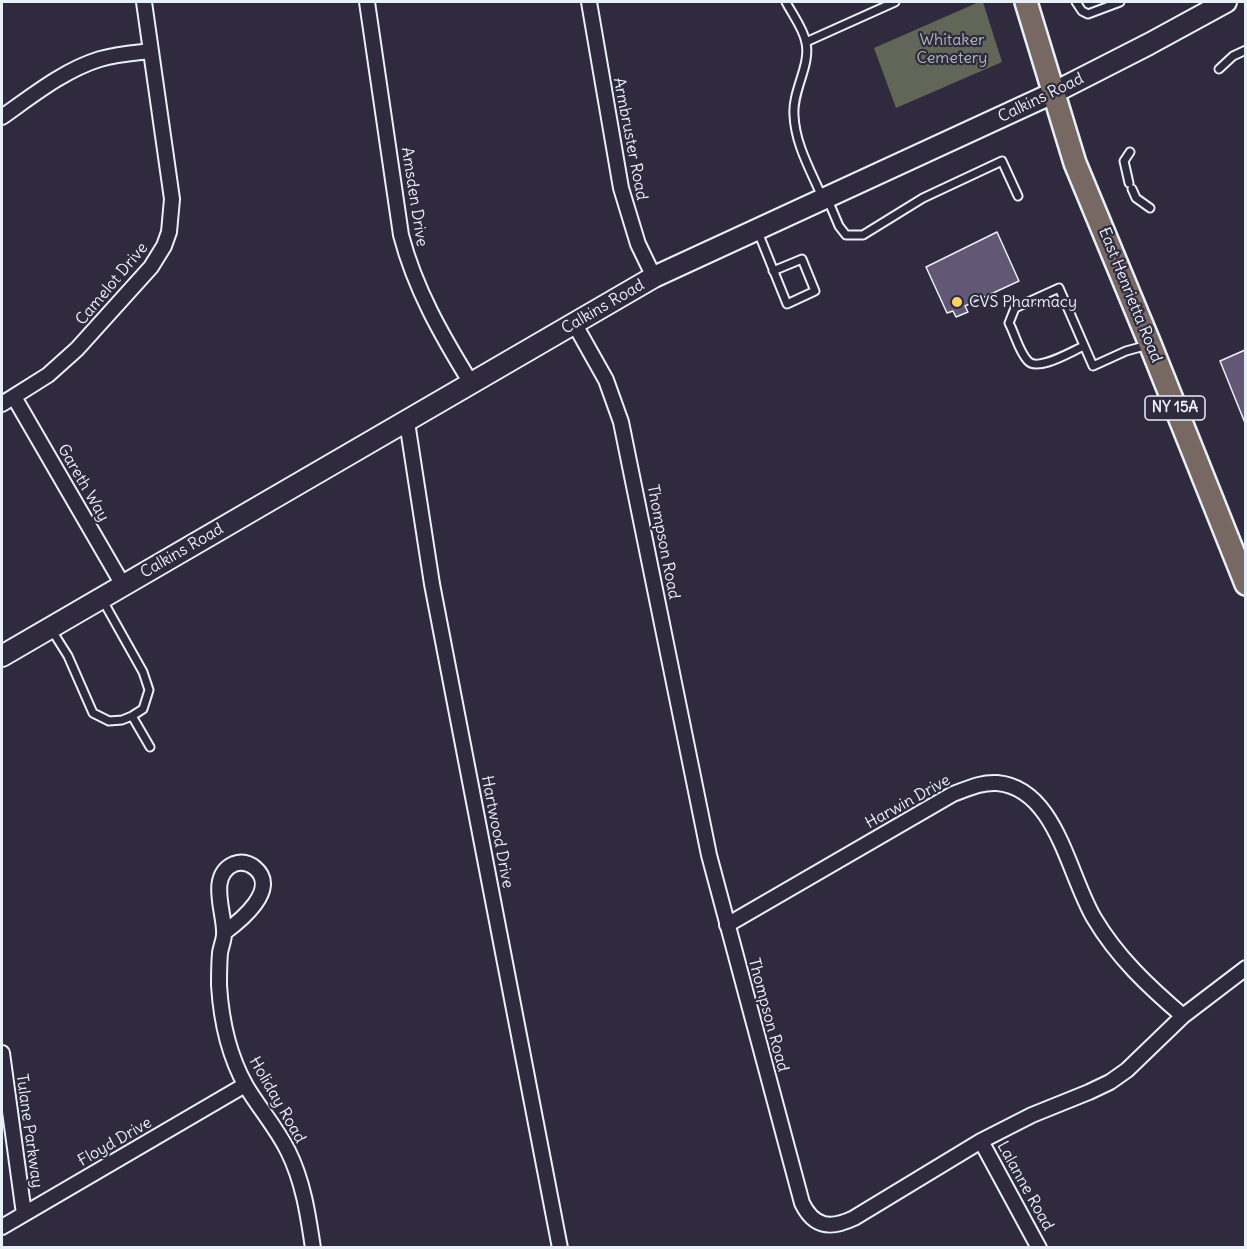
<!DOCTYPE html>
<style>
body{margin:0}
#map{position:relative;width:1247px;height:1249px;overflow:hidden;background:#2f2a3d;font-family:Delius,sans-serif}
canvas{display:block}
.frame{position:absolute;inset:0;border:3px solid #e8f1f8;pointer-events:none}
</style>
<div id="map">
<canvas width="1247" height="1249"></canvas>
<div class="frame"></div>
</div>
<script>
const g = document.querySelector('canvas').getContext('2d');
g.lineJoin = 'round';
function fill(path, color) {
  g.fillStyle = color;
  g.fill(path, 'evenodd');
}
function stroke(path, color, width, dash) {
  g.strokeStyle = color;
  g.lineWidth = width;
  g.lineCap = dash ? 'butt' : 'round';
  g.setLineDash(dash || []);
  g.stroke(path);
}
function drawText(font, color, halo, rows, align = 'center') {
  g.font = font + ' Delius,sans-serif';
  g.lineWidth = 4.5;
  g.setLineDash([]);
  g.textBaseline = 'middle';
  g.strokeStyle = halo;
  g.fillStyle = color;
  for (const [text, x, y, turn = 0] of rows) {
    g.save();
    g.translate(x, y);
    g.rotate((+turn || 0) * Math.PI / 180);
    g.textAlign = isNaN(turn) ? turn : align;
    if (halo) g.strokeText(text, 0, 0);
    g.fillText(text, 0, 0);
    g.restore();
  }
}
const green = new Path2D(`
 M979,2H983L1002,62L896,108L874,48Z`);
const building = new Path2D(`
 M997,232L1019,281L965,306L968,312L956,317L953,311L947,313L926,267Z
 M1245,350V423L1220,361Z`);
const service = new Path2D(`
 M786,2C792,14 804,29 806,43C811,65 792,91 794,115C795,144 811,171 822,197
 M1076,2L1082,11L1088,14L1120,2
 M806,42L895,2
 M1219,69L1233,56L1246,50
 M1129,183L1124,161L1130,152
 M1132,189L1136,198L1150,208
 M828,200L839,226L846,235H863L923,198L1002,161L1018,196
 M758,232L787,304L815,291L802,259L773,271
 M1084,346C1072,351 1038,372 1028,361C1019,352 1015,334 1009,323L1015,308L1059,288L1093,366L1126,351L1148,345
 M51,629L68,656L93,713L109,721L122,720L132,716L143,709L149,690L143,672L102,599
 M132,716L150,747`);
const minor = new Path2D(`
 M367,2L401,235C415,289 442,336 471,383
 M589,2L621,188L638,244L654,277
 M2,117C32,96 64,70 100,59C117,54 134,53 151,51
 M574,323L606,380L621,422L709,855L802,1203C814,1228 831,1229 854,1218L981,1141L1032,1115L1089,1092L1110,1082L1127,1070L1183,1016L1246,968
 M14,397L123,585
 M2,404L48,375L77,349L151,267L164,246L169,232L172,199L144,2
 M407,422L432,584L560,1248
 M727,925L953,794C967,789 981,782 997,783C1056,788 1068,874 1094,918C1117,957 1149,987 1183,1016
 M225,932C240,921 280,889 255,868C249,863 242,861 234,864C208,875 224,911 224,931C225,938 221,946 220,953C219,964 219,974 219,985C221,1018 229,1056 246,1086C259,1108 276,1127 288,1151C303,1181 308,1214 313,1248
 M2,1053L24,1214
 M981,1141L1039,1248
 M2,1227L245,1085`);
const secondary = new Path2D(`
 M2,656L654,277L1053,93L1149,44L1226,2`);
const primary = new Path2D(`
 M1026,2L1075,163L1150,344L1246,584`);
const markers = [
 [957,302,6,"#ffd166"]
];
const shields = [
 [1175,408,60]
];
const shieldNames = [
 ["NY 15A",1175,408]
];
const parkNames = [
 ["Whitaker",952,40],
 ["Cemetery",952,58]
];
const streetNames = [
 ["Calkins Road",1041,98,-26],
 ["Armbruster Road",630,139,79],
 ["Amsden Drive",414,197,81],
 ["Camelot Drive",112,284,-50],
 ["East Henrietta Road",1130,295,68],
 ["Calkins Road",603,307,-30],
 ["Gareth Way",83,483,60],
 ["Thompson Road",663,542,79],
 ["Calkins Road",182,551,-30],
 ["Harwin Drive",908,802,-29],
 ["Hartwood Drive",497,832,79],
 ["Thompson Road",768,1015,75],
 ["Holiday Road",277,1100,60],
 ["Tulane Parkway",29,1131,82],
 ["Floyd Drive",115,1142,-30],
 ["Lalanne Road",1025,1186,61]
];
const poiNames = [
 ["CVS Pharmacy",969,302]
];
fill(green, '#626658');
fill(building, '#625875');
stroke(building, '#e8f1f8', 1.5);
stroke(service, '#e8f1f8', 11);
stroke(minor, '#e8f1f8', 18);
stroke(secondary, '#e8f1f8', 24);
stroke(primary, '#e8f1f8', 26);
stroke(service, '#2f2a3d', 7);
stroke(minor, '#2f2a3d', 14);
stroke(secondary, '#2f2a3d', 20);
stroke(primary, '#776864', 21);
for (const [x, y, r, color] of markers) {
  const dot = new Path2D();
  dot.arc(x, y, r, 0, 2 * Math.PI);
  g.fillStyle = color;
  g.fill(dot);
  stroke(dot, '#2f2a3d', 2);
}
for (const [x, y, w] of shields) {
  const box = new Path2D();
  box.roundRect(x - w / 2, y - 12, w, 24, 4.5);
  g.fillStyle = '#2f2a3d';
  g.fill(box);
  stroke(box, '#e8f1f8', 1.5);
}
drawText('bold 15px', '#e8f1f8', null, shieldNames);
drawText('16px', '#b2b9b8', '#2f2a3d', parkNames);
drawText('16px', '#e8f1f8', '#2f2a3d', streetNames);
drawText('16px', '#e8f1f8', '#2f2a3d', poiNames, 'left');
</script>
